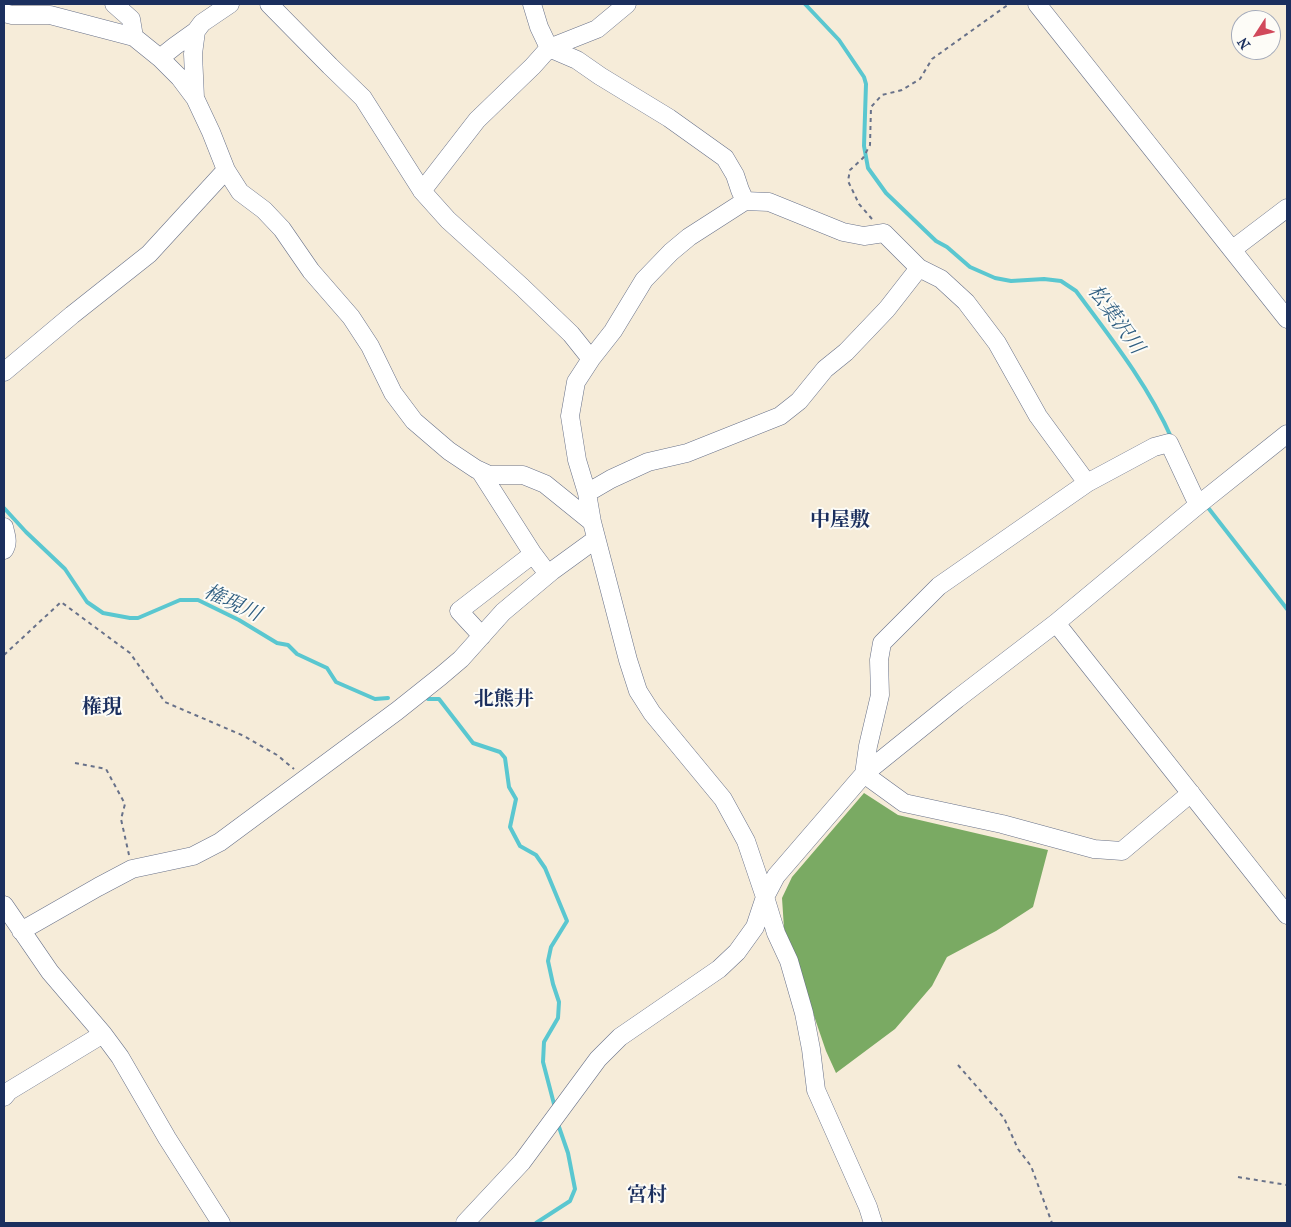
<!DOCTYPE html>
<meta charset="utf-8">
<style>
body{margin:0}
#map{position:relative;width:1291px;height:1227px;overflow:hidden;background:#f6ecd9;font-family:"IM FELL French Canon",serif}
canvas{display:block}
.frame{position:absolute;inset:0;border:5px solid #1b2f5e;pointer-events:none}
.north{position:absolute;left:1231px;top:10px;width:50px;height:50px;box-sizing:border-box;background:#fdfcf7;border:1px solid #a3aaba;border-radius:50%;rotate:235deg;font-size:14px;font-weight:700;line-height:20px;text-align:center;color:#1b2f5e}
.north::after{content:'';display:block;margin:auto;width:18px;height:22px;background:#d1495b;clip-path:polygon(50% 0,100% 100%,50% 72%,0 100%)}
</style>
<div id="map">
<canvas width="1291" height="1227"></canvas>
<div class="frame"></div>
<div class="north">N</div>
</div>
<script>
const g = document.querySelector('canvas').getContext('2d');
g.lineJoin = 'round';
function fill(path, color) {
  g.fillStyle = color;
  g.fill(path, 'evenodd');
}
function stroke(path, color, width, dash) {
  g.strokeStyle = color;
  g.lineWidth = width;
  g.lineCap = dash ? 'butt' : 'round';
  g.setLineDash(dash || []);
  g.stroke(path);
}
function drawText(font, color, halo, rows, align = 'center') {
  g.font = font + ' "IM FELL French Canon","Noto Serif JP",serif';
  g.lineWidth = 4;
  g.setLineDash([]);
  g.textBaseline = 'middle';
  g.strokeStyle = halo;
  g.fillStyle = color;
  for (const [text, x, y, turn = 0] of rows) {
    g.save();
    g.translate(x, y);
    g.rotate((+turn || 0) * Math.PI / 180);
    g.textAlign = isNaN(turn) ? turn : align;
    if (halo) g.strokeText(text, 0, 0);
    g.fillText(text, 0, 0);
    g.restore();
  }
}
const forest = new Path2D(`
 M864,793L898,815L1048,850L1033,907L996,931L947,957L932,986L895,1029L836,1073L826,1051L784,928L782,898L792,877Z`);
const stream = new Path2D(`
 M805,4L839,40L864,77L866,84L864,146L868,168L886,193L936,241L947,247L970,267L995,278L1011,281L1044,279L1061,281L1076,291C1111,338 1148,385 1172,439
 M1206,505L1287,609
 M4,508L26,532L65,569L87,602L103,613L130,618H138L180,600H198L239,620L277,643L288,645L297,654L327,668L336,682L375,699L388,698
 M428,699H439L473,743L500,752L505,758L509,787L516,799L510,827L520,846L536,855L545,868L567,921L551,947L548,961L553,984L559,1002L558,1018L544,1042L543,1062L554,1104
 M536,1223L570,1201L575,1189L568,1153L559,1127`);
const path = new Path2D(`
 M872,219L859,204L848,181L850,170L863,158L870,145L871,107L882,95L902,90L920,79L932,59L1009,4
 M4,655L61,602L130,653L165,702L244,736L277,755L294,769
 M75,763L106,769L125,804L121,819L129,855
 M958,1065L1004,1118L1018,1149L1031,1166L1052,1223
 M1238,1177L1287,1185`);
const minor = new Path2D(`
 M114,4L131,19L134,37
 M269,4L330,66L363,98L422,191L448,220L522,287L571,334L591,359
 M532,4L539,27L549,48L577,60L600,76L669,118L725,158L735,175L740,190L745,201
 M1037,4L1287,319
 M4,13L12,15H50L134,37L160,58L180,78L195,98L211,132L226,170L240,192L264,210L282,229L311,271L351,317L370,346L393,393L414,421L449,451L476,469L489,475H523L545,484L592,522
 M160,58L175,46L196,31L202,23L230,4
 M195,98L193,54L196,31
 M422,191L477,120L533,66L549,48L597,29L627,4
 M1233,249L1287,208
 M4,372L72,315L149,254L226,170
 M480,471L533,554
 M587,493L611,479L648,462L687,453L780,416L799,401L825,369L846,352L887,309L919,268
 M4,527C6,536 9,542 4,550
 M1056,623L1287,915
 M482,636L459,611L533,554L548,574
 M864,774L868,746L880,695L879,660L882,643L939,586L1087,483L1154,447L1169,443L1198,505
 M864,774L904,803L1002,824L1094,849L1122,851L1191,793
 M4,905L50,972L103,1034L120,1057L167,1138L221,1223
 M21,931L98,887L132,869L193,856L220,842L397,711L441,676L461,659L503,612L552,571L596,539
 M4,1097L9,1091L103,1034
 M465,1223L522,1162L598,1059L620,1037L719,969L737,952L755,927L765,897L776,876L864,774L957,699L1056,623L1198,505L1287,434
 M873,1223L868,1207L816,1090L811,1049L804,1013L789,961L776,933L765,897L746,841L723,799L652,713L638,691L628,660L592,522L587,493L577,460L570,416L576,382L591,359L613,331L644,280L671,252L689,237L745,201L769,202L843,232L864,236L884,233L919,268L941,279L966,302L997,343L1038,416L1087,483`);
const waterNames = [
 ["松葉沢川",1115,320,54],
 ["権現川",232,604,25]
];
const neighbourhoodNames = [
 ["中屋敷",840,521],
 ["北熊井",504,700],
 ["権現",102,708],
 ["宮村",647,1196]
];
fill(forest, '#7aaa63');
stroke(stream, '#5ac7d0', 4);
stroke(minor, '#687189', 19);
stroke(path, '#687189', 2, [4, 4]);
stroke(minor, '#fff', 18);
drawText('italic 20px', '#2e5d80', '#fdfcf7', waterNames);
drawText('bold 20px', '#1b2f5e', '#fdfcf7', neighbourhoodNames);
</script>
